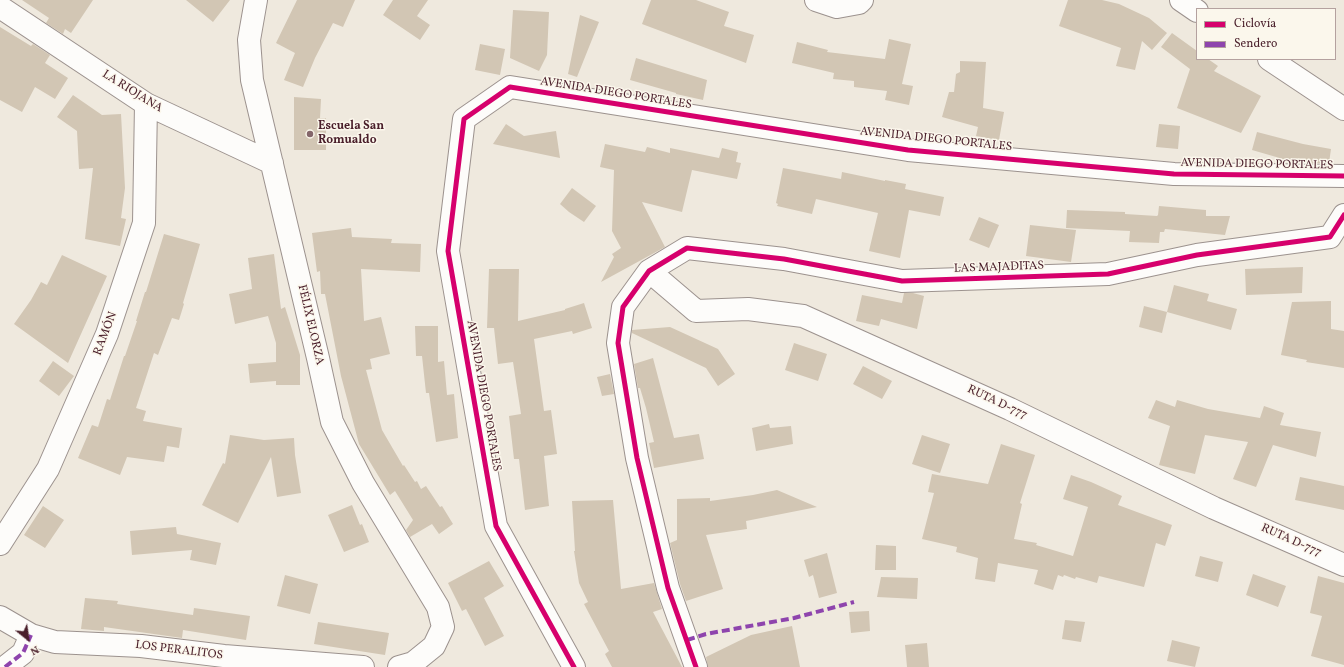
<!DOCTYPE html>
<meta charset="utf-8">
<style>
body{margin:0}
#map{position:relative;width:1344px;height:667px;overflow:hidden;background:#efe9de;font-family:Vollkorn,serif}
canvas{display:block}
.legend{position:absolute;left:1196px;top:8px;width:140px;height:52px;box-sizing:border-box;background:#fbf7ec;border:1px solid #b4a19f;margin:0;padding:5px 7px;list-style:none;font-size:12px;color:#4a1f2b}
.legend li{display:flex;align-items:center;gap:8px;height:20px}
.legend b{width:20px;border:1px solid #b4a19f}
.north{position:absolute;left:8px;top:619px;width:40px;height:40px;-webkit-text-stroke:3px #fbf7ec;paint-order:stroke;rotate:150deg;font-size:11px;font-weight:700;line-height:16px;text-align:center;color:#4a1f2b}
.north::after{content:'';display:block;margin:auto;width:14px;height:18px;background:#4a1f2b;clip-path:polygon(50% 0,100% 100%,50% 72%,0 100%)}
</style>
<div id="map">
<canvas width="1344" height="667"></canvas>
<ul class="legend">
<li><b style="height:5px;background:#d6006c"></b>Ciclovía</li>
<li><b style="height:5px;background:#8e44ad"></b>Sendero</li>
</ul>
<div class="north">N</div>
</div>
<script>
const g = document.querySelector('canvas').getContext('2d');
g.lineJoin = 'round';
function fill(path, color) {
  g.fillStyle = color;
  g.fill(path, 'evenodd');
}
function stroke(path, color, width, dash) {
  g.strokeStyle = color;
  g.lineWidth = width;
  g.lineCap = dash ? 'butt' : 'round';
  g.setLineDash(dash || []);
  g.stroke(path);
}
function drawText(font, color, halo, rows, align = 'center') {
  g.font = font + ' Vollkorn,serif';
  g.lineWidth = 3;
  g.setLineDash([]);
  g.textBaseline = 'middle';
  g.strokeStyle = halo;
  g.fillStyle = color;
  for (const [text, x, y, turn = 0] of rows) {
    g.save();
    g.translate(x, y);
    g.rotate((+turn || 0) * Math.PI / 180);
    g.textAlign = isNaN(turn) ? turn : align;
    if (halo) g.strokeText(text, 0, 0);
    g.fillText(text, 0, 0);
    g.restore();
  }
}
const building = new Path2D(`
 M22,0H93L71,33L65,29L63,34L46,23L49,18Z
 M186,0H230L213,22Z
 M297,0H355L343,27L333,23L315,58L303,87L284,80L295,53L276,43Z
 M393,0H428L417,16L430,25L420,40L383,15Z
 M651,0H696L729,12L724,26L754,35L746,63L642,24Z
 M1068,0H1102L1119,4L1149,18L1167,33L1152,50L1142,41L1135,70L1116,66L1121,48L1059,26Z
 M513,10L549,12L547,55L539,71L510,58Z
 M580,15L599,22L577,77L568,74Z
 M0,27L31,46L33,44L50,55L45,63L68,78L55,99L35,87L22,112L0,100Z
 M1172,33L1197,51V59H1208L1218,66L1214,71L1261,96L1241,133L1177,108L1190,69L1161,47Z
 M889,39L911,44L902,84L913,86L909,105L885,100L887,91L854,87V81L833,79L834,73L792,63L797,42L828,50L827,52L885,59Z
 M480,44L505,49L500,75L475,70Z
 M636,58L707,80L703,100L676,94V93L630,80Z
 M960,61L986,62L983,108L1004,112L999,140L976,136L978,127L942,117L949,92H954L956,74L960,72Z
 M73,95L102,115L121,114L125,188L121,218L126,219L120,246L85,239L93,168L79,169L77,131L57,117Z
 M294,97L321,99L320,118H326V150H294Z
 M506,124L524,136L556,131L560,158L493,144Z
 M1159,124L1180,126L1178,149L1156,147Z
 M1257,132L1303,144L1331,149L1329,163H1297L1252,150Z
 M605,144L645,152L647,147L670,153V148L719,158L722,148L738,152L736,162L741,163L737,179L692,170L682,212L642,202L665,247L601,282L614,257L612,254L621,248L612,231L614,170L600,167Z
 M783,168L841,179L842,172L885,181V180L906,184L905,189L944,197L940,216L909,210L900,258L869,251L878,213L816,199L812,214L777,206L778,204L776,203Z
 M572,188L596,206L584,222L569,212L560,204Z
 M1159,206L1206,210V216H1230L1225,235L1165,229L1164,232H1160L1159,243L1129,242L1130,231L1066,228L1067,210L1125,212V214L1157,216L1158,215Z
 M979,217L999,225L989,248L969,240Z
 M1030,225L1076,230L1071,262L1026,256Z
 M351,228L352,237L392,239L391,243L421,244L420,272L361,269L364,321L381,317L390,354L370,359L372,369L366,370L382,430L403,466L404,465L415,482L417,481L421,489L426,486L440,507L442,506L453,524L439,534L432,524L410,537L406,530L413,520L395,491L390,495L359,444L341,376L325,294H321L320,271L317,272L312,233Z
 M164,234L200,244L183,303L184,304L179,320L172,318L158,355L154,353L136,408L146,411L143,421L182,428L179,448L167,446L164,462L127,457L120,475L78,458L92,425L98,427L107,399L110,400L124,356H125L137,321H136L145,292H146Z
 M274,254L281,309L285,307L300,355V385H276V381L250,383L248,364L276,362V343L268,316L235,324L229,294L252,289L248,258Z
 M62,255L107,276L68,363L14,324L31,300L41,282L47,285Z
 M1303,267L1302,293L1246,295L1245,269Z
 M489,269H519L518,321L565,310V309L584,303L592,328L573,334L572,331L534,339L544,411L551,410L557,454L544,456L549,506L525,510L519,459H514L509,416L521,414L513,362L498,364L494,328H487Z
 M1174,285L1209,294L1207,301L1237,309L1231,330L1167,312Z
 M904,293H913L924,296L917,329L881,319L879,326L856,321L862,295L902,303Z
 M1331,301V329L1344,331V368L1306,362L1307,360L1281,355L1292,302Z
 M1144,306L1167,312L1162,333L1139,327Z
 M415,326H438V362L444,361L447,395L454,394L458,438L436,442L429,393H426L422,356H416Z
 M670,327L718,349L735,374L718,386L706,368L632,333V330Z
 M794,343L827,354L818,381L785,370Z
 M653,358L674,438L699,434L704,459L654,468L649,443L654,442L646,408L640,388H638L634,364Z
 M53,361L74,376L59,396L39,381Z
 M863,366L892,381L882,399L853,384Z
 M610,374L614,394L602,396L597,377Z
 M1156,400L1175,407L1177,400L1208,409L1260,418L1264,406L1284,413L1280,425L1321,432L1316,457L1273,445L1256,487L1233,479L1248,442L1205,435L1195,474L1159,465L1170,426L1148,418Z
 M769,424L770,428L791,426L793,444L756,451L752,428Z
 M230,435L264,440L294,438L295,455L301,493L277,497L271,457L238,523L202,505L223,463L225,464Z
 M922,435L950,444L940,473L912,464Z
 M1001,444L1035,455L1020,503L1022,504L1014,539L1037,543L1036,545L1073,556L1088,507L1063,499L1071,475L1091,482L1122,496L1118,505L1172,525L1165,546L1156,543L1144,587L1099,576L1097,583L1076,577L1075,579L1064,575L1063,577L1058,575L1053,590L1034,584L1038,570L998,563L995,582L975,579L978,558L956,552L957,547L922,539L934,493L928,492L932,474L988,484Z
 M1300,477L1344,486V510L1295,500Z
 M777,490L817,507L746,521L747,529L706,535L723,589L686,601L680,584L670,543L677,540V499L710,498V501L753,495Z
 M613,500L621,589L654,583L662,609L653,612L682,667H612L605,654L609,651L584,604L588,602L579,583L574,551H575L572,501Z
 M352,505L360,525L362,524L369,542L344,552L328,515Z
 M43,506L64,520L45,548L24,535Z
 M176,527L177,534L221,543L216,565L190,560L192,550L132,555L130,531Z
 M876,545L896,546V570H875Z
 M827,553L837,593L819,598L813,575L809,577L804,560Z
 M1200,556L1223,562L1218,582L1195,576Z
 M489,561L504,586L484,598L504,636L485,646L466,609L462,611L448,583Z
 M1253,574L1286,586L1278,607L1246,595Z
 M285,575L318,584L310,614L277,606Z
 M1318,576L1344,583V665L1311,656L1322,616L1310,613Z
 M881,577L918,578L917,599L877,597Z
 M85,598L118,601L117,604L193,615L194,608L250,616L246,640L183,630L182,638L104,627V631L81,629Z
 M869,611L870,631L851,633L849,612Z
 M1065,620L1085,622L1081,642L1062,639Z
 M318,622L389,633L385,655L314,644Z
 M792,626L800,667H708L706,657L751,635Z
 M1172,640L1200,647L1195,667L1167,661Z
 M927,643L929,667H907L905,645Z`);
const minor = new Path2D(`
 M256,0L249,40L252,80L318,358L332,422L363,483L438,607L443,627L434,646L413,663L399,667
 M816,0L837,7L859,3L862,0
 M1181,0L1197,11
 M0,7L146,104L272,163
 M1269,59L1344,109
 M649,271L696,311L748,309L803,316L1010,409L1214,508L1344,565
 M0,544L48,469L107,334L144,223L146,104
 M0,617L31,635L55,642L141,646L224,656L363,667
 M5,667L23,653L31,635
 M574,667L496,526L448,251L464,119L510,87L908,150L1174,174L1344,176
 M696,667L668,588L637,458L618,343L623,307L649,271L687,248L784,259L902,281L1108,274L1197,255L1330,237L1344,215`);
const quiet = new Path2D(`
 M687,640L706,634L794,618L854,602
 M5,667L23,653L31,635`);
const cycleway = new Path2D(`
 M574,667L496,526L448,251L464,119L510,87L908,150L1174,174L1344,176
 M696,667L668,588L637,458L618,343L623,307L649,271L687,248L784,259L902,281L1108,274L1197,255L1330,237L1344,215`);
const markers = [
 [310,134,4,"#84666a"]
];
const streetNames = [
 ["LA RIOJANA",132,92,32],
 ["AVENIDA DIEGO PORTALES",616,94,9],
 ["AVENIDA DIEGO PORTALES",936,140,6],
 ["AVENIDA DIEGO PORTALES",1257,165,1],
 ["LAS MAJADITAS",999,268,-2],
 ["FÉLIX ELORZA",310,325,77],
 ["RAMÓN",106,334,-69],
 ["AVENIDA DIEGO PORTALES",483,396,80],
 ["RUTA D-777",997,403,25],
 ["RUTA D-777",1291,541,24],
 ["LOS PERALITOS",179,651,7]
];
const poiNames = [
 ["Escuela San",318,127],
 ["Romualdo",318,141]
];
fill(building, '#d2c6b4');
stroke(minor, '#9c928e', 24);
stroke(minor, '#fdfcfa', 22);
stroke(quiet, '#8e44ad', 4, [8, 4]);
stroke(cycleway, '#d6006c', 5);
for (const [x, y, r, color] of markers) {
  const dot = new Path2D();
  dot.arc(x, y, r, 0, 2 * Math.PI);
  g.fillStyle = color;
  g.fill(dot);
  stroke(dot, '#fbf7ec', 1.5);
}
drawText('12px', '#4a1f2b', '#fbf7ec', streetNames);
drawText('bold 12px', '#4a1f2b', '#fbf7ec', poiNames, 'left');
</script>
